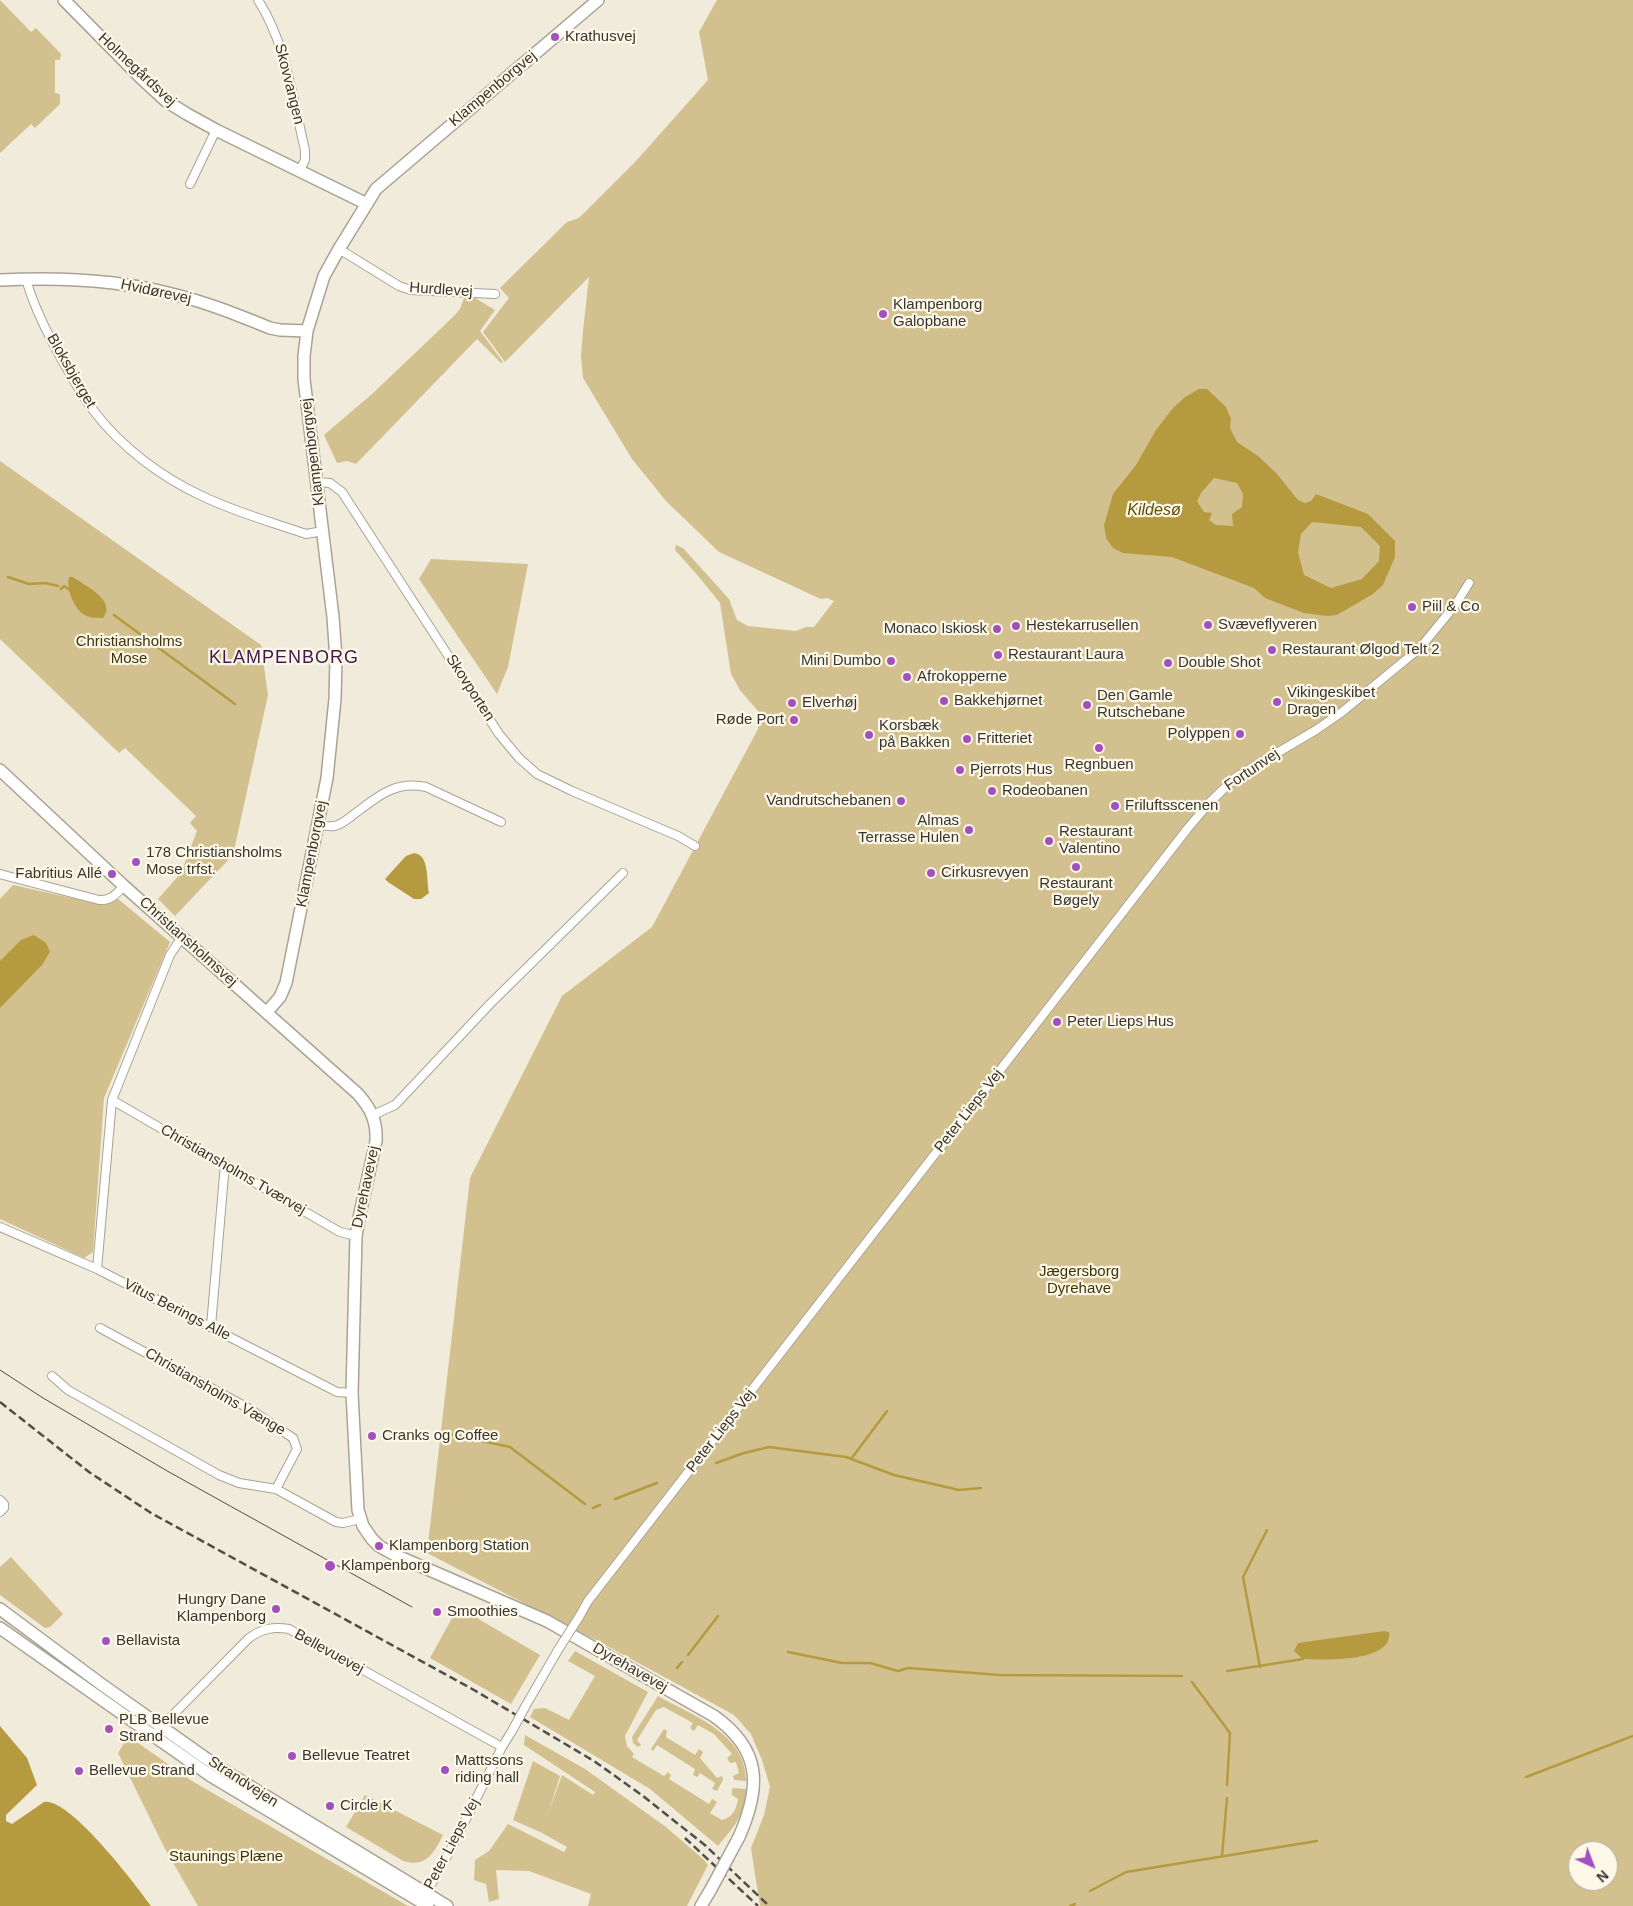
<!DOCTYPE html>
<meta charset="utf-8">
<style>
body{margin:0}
#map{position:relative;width:1633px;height:1906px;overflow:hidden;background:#f0ebdb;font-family:Arial,sans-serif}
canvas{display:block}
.north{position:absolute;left:1568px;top:1841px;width:50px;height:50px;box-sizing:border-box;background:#fdf8e8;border:1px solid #aeaa9e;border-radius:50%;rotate:137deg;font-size:14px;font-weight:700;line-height:20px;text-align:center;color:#37352f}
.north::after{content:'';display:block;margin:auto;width:18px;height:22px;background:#a350be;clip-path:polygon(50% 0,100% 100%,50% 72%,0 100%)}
</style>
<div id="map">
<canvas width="1633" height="1906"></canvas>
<div class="north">N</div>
</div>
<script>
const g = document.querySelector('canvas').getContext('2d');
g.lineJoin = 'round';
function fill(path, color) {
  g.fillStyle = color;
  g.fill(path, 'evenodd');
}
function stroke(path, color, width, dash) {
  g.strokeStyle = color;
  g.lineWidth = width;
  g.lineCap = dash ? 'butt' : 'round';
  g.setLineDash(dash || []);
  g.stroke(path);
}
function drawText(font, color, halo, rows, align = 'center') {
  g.font = font + ' Arial,sans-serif';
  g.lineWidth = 4.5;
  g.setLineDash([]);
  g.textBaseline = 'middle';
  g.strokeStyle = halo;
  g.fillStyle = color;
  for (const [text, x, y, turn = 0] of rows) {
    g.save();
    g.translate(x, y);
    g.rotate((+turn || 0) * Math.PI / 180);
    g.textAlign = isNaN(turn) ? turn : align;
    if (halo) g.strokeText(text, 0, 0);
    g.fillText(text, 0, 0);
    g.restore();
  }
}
const green = new Path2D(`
 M0,0L31,32L36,28L61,54L60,60H55V93L60,94V104L35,128L31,124L0,153Z
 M717,0H1633V1906H760L751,1848L764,1815L770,1787L762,1760L751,1734L734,1715L609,1647L427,1553L470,1178L562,996L652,927L758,729V711L740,690L731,674L720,603L699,577L675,550L676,545L683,548L729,599L737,620L748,626L796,631L806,627H814L834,601L827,598L821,599L719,552L666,501L632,459L583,378L581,356L583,331L589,277L505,362L483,332L509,298L500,288L567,222L579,218L636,161L708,80L699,32ZM1578,1851H1608V1881H1578Z
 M464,298H475L495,310L480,331L503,362L501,363L477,339L356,464L347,461L337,463L324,435L372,394L453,317L460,309Z
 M0,461L261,645L268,695L233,855L175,916L158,899L181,873L197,831L190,823L196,816L125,748L119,753L0,639Z
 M431,559L528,564L508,667L497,694L419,579Z
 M13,885L104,905L117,898L170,942L104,1098L93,1252L84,1258L0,1219V899Z
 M11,1557L63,1614L50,1627L45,1628L0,1595V1567Z
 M458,1607L540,1655L511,1704L430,1658Z
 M575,1651L648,1692L625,1736L627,1746L634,1754L632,1757L664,1776L668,1772L671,1775L669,1779L709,1804L712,1799L717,1802L710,1813L722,1820C733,1817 736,1810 738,1799L732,1795V1788L746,1789C748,1812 732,1829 718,1846L650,1789L530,1717L534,1709L545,1708L569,1720L595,1676L568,1661Z
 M658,1696C693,1716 746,1733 746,1781L734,1780L733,1776L739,1773L736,1762L730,1763L727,1758L732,1754L714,1734L698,1725L694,1731L690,1728L693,1723L664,1707L656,1710L637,1740L641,1745L638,1747L633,1743L632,1737Z
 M664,1729L667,1731L666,1737L695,1755L699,1749L703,1752L700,1758L717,1778L722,1776L723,1780L717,1791L712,1789L715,1783L700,1773L697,1777L693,1775L695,1769L657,1745L653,1751L651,1749Z
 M525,1735L585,1769L666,1827L704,1860L708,1865L687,1906H588L591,1894L529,1871L496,1870L499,1899L489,1902L486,1884L474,1880L475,1860L489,1851L508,1824L564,1852L567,1847L542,1833L513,1820L533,1761L560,1776L548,1814L562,1775L593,1795L595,1792L524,1745Z
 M127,1738H131L192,1781L408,1906H198L164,1847L118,1753Z
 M365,1795L443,1835C434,1853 426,1868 403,1861L346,1827Z`);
const water = new Path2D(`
 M1199,389H1207L1226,407L1231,419L1230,428L1237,442L1258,456L1277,474L1298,500L1305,503L1311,501L1316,494L1368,514L1395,541V557L1383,585L1373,594L1337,615L1327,616L1304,613L1265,598L1254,588L1172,557L1123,553L1113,548L1106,538L1104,525L1113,494L1136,465L1156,430L1173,408L1185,397ZM1214,478L1237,483L1243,494L1242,507L1232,514L1233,526L1216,525L1209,520L1212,513L1204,512L1197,501L1201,493ZM1312,522L1361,527L1380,546L1379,561L1362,579L1331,588L1304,575L1298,552L1301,534Z
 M69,577H73C85,586 117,600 103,618C96,618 88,618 83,614C73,606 66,589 69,577Z
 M414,853C430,855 426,880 429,893L421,899H414L388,882L385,879L406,856Z
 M34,935L46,943L50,952L42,965L0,1008V961L21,940Z
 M1384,1631L1389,1632C1394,1663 1321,1660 1303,1659L1294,1651L1298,1643Z
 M0,1726L27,1758L37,1785L6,1815V1821L12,1824L44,1802C69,1797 136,1885 151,1906H0Z`);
const stream = new Path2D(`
 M8,577L29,584L45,583L58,586
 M61,589L64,586L70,590
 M114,615L235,704
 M445,1433L510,1447L585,1504
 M851,1459L887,1411
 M716,1463L744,1453L769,1447L846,1457L894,1475L959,1490L981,1488
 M615,1499L657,1483
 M593,1508L600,1505
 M788,1652L842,1663H870L898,1671L908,1668L1000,1675L1182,1676
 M688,1655L718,1616
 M1260,1667L1243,1577L1267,1530
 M677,1668L682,1662
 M1227,1671L1303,1659
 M1192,1682L1230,1733L1227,1785
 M1526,1777L1633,1736
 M1222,1856L1227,1798
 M1090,1891L1126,1872L1317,1841
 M1070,1906L1075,1904`);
const street = new Path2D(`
 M258,0C286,43 293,100 305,150V160L299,172
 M190,184L216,130
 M339,249L399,286L411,290L495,294
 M26,279C34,308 49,336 63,362C73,378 81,395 93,410C121,447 161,477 202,496C235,512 271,522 306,534L323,531
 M316,482L330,483L342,492L499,734L519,758L537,774L572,791L678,836L695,846
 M318,825C323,825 329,827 334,826C341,825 348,819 353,815C377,797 395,780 426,787L501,822
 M0,874L99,900C111,901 116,894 124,886
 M112,1100L340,1232L356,1236
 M373,1115L395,1105L490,1004L623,873
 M0,1227L97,1269L337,1392L352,1393
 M97,1269L112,1100L170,955L182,937
 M211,1326L225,1164
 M100,1328L248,1408L293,1438L297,1449L276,1489
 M52,1376L68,1390L219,1475L239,1483L276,1489L336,1522L343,1523L360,1519
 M0,1500L4,1504V1508L0,1512
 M579,1617L588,1601L1188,828L1210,802L1236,777L1316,730L1342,712L1420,648L1456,604L1469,583
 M525,1707L558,1650
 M158,1730L249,1638C262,1629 273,1626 289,1629L502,1747
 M424,1897L452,1847L502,1747L512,1731`);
const secondary = new Path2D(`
 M64,0L141,78L166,101L187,114L216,130L367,204
 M0,280C58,277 116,279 172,294C206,302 238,315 270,328L280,330L307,331
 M0,770L124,886L358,1094C371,1109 377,1121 376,1141L359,1218L356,1236L352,1393L358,1510L363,1526L372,1539L379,1546L395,1555L547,1621L714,1716C762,1750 761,1787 739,1837
 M267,1012L280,997L286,983L327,778L335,699L336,659L333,617L304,379V356L307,331L324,276L339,249L376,189L598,0
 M0,1609L101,1684L218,1767L447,1906
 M0,1628L211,1776L428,1906
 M701,1906L711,1889`);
const tram = new Path2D(`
 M0,1370L43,1398L169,1472L412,1607`);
const rail = new Path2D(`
 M0,1402L89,1472L151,1513L474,1690L594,1761L643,1796L706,1846L769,1906
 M685,1838L758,1906`);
const streetBridge = new Path2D(`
 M558,1650L579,1617
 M512,1731L525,1707`);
const secondaryBridge = new Path2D(`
 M711,1889L739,1837`);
const markers = [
 [555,37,5,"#a350be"],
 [883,314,5,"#a350be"],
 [1412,607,5,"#a350be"],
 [1208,625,5,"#a350be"],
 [1016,626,5,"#a350be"],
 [997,629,5,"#a350be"],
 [1272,650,5,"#a350be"],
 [998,655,5,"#a350be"],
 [891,661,5,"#a350be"],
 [1168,663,5,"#a350be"],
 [907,677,5,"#a350be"],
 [944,701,5,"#a350be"],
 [1277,702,5,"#a350be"],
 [792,703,5,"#a350be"],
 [1087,705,5,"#a350be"],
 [794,720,5,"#a350be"],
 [1240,734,5,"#a350be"],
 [869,735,5,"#a350be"],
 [967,739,5,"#a350be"],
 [1099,748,5,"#a350be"],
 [960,770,5,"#a350be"],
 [992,791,5,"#a350be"],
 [901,801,5,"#a350be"],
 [1115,806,5,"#a350be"],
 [969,830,5,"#a350be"],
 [1049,841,5,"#a350be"],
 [136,862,5,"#a350be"],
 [1076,867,5,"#a350be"],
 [931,873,5,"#a350be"],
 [112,874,5,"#a350be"],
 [1057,1022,5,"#a350be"],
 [372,1436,5,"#a350be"],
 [379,1546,5,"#a350be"],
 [330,1566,6,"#a350be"],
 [276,1609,5,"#a350be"],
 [437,1612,5,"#a350be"],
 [106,1641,5,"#a350be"],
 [109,1729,5,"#a350be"],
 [292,1756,5,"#a350be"],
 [445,1770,5,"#a350be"],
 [79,1771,5,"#a350be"],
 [330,1806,5,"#a350be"]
];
const poiNames = [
 ["Krathusvej",565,37],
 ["Klampenborg",893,305],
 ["Galopbane",893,322],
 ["Piil & Co",1422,607],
 ["Svæveflyveren",1218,625],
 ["Hestekarrusellen",1026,626],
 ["Monaco Iskiosk",987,629,"right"],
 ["Restaurant Ølgod Telt 2",1282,650],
 ["Restaurant Laura",1008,655],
 ["Mini Dumbo",881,661,"right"],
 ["Double Shot",1178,663],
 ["Afrokopperne",917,677],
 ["Vikingeskibet",1287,693],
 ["Dragen",1287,710],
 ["Den Gamle",1097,696],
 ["Rutschebane",1097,713],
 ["Bakkehjørnet",954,701],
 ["Elverhøj",802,703],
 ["Røde Port",784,720,"right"],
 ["Korsbæk",879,726],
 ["på Bakken",879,743],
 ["Polyppen",1230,734,"right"],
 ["Fritteriet",977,739],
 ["Regnbuen",1099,765,"center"],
 ["Pjerrots Hus",970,770],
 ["Rodeobanen",1002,791],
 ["Vandrutschebanen",891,801,"right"],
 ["Friluftsscenen",1125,806],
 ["Almas",959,821,"right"],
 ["Terrasse Hulen",959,838,"right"],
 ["Restaurant",1059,832],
 ["Valentino",1059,849],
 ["178 Christiansholms",146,853],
 ["Mose trfst.",146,870],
 ["Cirkusrevyen",941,873],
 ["Fabritius Allé",102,874,"right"],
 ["Restaurant",1076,884,"center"],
 ["Bøgely",1076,901,"center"],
 ["Peter Lieps Hus",1067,1022],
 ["Cranks og Coffee",382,1436],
 ["Klampenborg Station",389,1546],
 ["Klampenborg",341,1566],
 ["Hungry Dane",266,1600,"right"],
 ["Klampenborg",266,1617,"right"],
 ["Smoothies",447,1612],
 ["Bellavista",116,1641],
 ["PLB Bellevue",119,1720],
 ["Strand",119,1737],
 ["Bellevue Teatret",302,1756],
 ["Mattssons",455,1761],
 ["riding hall",455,1778],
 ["Bellevue Strand",89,1771],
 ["Circle K",340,1806]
];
const streetNames = [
 ["Holmegårdsvej",137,70,43],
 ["Skovvangen",289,84,76],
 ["Klampenborgvej",493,89,-40],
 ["Hurdlevej",441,290,4],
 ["Hvidørevej",156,292,12],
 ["Bloksbjerget",71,371,60],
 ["Klampenborgvej",313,452,-97],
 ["Skovporten",470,688,57],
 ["Fortunvej",1252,770,-34],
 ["Klampenborgvej",312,854,-79],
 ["Christiansholmsvej",188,942,42],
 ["Peter Lieps Vej",969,1111,-52],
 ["Christiansholms Tværvej",233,1170,30],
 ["Dyrehavevej",366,1187,-78],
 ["Vitus Berings Alle",177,1310,27],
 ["Christiansholms Vænge",215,1392,30],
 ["Peter Lieps Vej",721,1431,-52],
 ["Bellevuevej",329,1652,29],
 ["Dyrehavevej",630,1668,30],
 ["Strandvejen",243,1782,33],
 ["Peter Lieps Vej",452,1844,-62]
];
const parkNames = [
 ["Christiansholms",129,642],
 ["Mose",129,659],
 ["Jægersborg",1079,1272],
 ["Dyrehave",1079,1289],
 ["Staunings Plæne",226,1857]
];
const waterNames = [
 ["Kildesø",1154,511]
];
const quarterNames = [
 ["KLAMPENBORG",284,658]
];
fill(green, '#d2c18f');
fill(water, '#b69a40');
stroke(stream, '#b69a40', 2.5);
stroke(street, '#a8a394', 10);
stroke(secondary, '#a8a394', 14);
stroke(street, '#fff', 8);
stroke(secondary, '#fff', 11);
stroke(tram, '#504e47', 1);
stroke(rail, '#504e47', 2.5, [8, 4]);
stroke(streetBridge, '#a8a394', 10, []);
stroke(secondaryBridge, '#a8a394', 14, []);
stroke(streetBridge, '#fff', 8);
stroke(secondaryBridge, '#fff', 11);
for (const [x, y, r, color] of markers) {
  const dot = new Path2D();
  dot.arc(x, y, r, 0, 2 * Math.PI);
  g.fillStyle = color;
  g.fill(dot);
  stroke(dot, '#fdf8e8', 2);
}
drawText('15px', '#37352f', '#fdf8e8', poiNames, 'left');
drawText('15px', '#37352f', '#fdf8e8', streetNames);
drawText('15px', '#3f330c', '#fdf8e8', parkNames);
drawText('italic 16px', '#604d04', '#fdf8e8', waterNames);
g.letterSpacing = '1px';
drawText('18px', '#41194d', '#fdf8e8', quarterNames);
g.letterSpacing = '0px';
</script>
